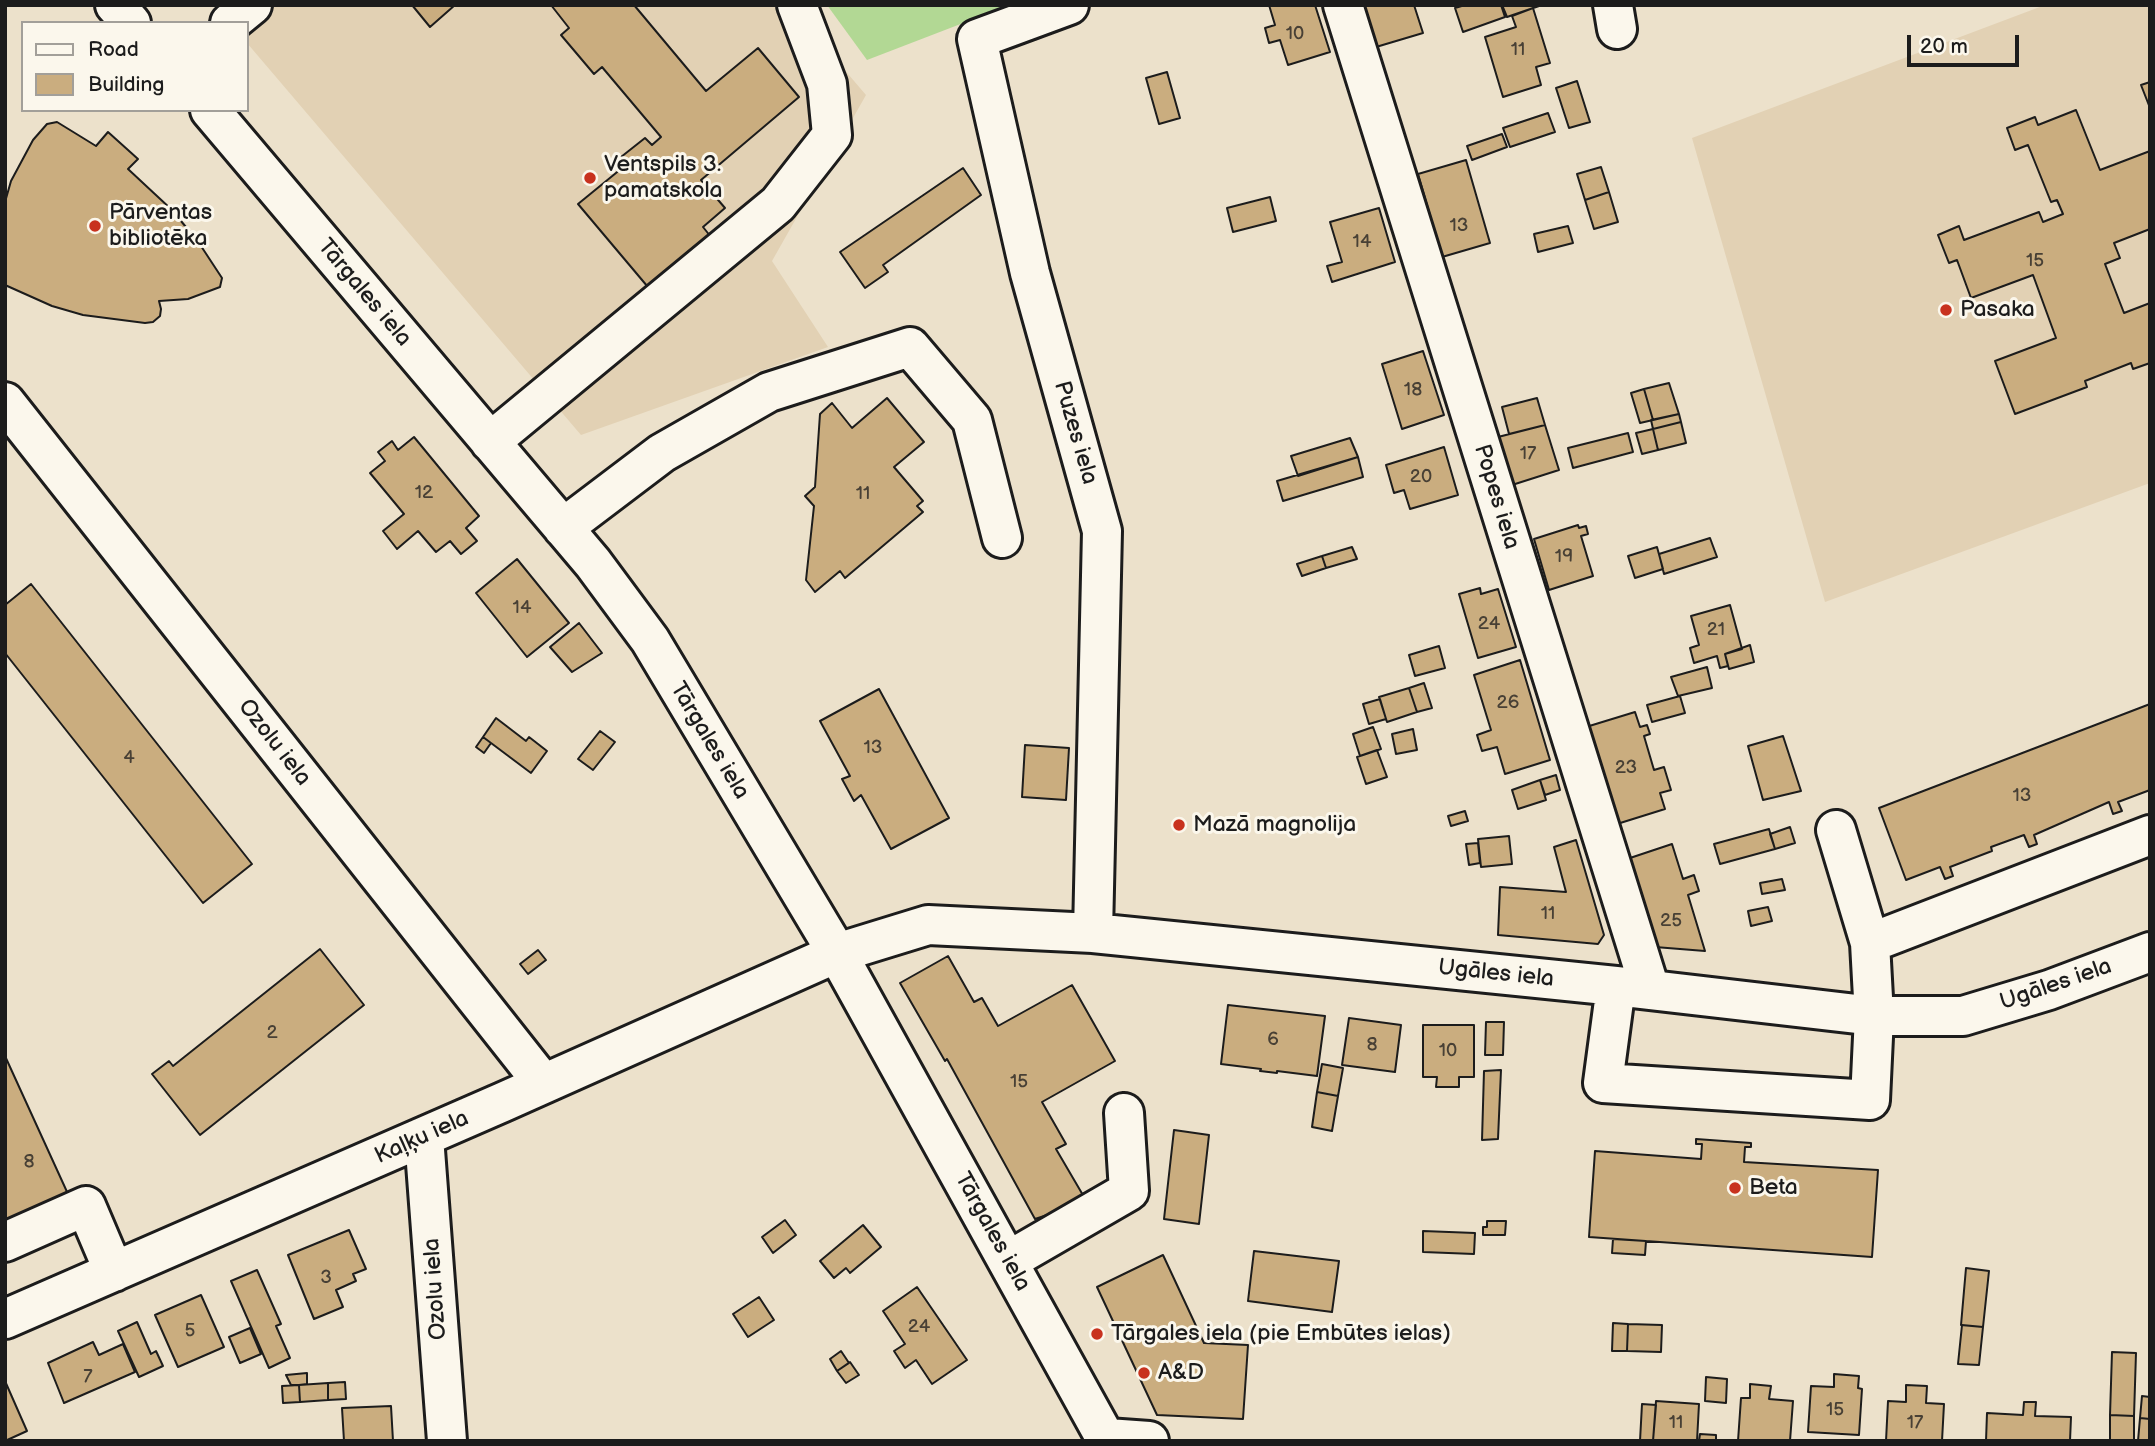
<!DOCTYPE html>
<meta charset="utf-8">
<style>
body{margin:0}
#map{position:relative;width:2155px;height:1446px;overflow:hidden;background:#ece1cb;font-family:"Balsamiq Sans",sans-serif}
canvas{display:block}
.frame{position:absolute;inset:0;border:7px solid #1c1c1c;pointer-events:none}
.legend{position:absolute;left:21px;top:21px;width:228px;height:91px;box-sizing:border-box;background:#fbf7ec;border:2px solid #a29f99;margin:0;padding:9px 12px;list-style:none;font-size:21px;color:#1c1c1c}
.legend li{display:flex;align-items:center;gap:14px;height:35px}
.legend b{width:35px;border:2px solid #a29f99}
.scale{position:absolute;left:1907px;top:35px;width:112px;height:32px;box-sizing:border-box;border:4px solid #1c1c1c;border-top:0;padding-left:9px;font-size:21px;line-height:24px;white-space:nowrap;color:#1c1c1c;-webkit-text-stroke:5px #fbf7ec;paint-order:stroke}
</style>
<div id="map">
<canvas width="2155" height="1446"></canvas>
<div class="frame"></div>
<ul class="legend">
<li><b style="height:9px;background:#fbf7ec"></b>Road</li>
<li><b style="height:19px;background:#caad7f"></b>Building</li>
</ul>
<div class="scale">20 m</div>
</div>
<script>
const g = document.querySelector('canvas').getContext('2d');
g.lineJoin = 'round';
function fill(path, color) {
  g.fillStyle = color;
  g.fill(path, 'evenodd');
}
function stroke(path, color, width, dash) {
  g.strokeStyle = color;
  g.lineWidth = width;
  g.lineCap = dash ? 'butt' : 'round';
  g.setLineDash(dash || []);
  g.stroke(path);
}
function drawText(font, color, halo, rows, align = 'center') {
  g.font = font + ' "Balsamiq Sans",sans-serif';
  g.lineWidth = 6;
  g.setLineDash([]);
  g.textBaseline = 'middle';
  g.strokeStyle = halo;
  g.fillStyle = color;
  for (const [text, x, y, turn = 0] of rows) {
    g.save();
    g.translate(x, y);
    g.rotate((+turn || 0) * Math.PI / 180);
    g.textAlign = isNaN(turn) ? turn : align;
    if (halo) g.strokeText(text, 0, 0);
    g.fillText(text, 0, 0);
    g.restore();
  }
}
const built = new Path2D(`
 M215,5H789L866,95L772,261L828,347L581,435L247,43V23H229Z
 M2045,5H2150V483L1825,602L1692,138Z`);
const green = new Path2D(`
 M827,5H1010L867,60Z`);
const building = new Path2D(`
 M412,5H455L430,27Z
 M551,5H634L706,91L758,48L799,97L701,180L725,208L703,227L711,237L653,293L578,204L627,164L621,157L645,138L652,145L661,137L602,67L594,74L561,35L569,28Z
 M1269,5H1315L1330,52L1288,65L1280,40L1269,43L1265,28L1275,25Z
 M1363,5H1414L1423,33L1376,47Z
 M1465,5H1501L1505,17L1463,32L1455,8Z
 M1502,5H1542L1507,17Z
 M1533,8L1550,63L1536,67L1541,85L1503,97L1485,37L1516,27L1512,16Z
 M1167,72L1180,118L1159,124L1146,78Z
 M1577,81L1590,122L1569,128L1556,88Z
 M2150,82V108L2141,85Z
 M2076,110L2100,170L2150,151V229L2114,243L2120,258L2105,264L2124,313L2150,303V363L2133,369L2131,363L2085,381L2087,387L2015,414L1995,361L2056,338L2033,275L1971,298L1957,260L1949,263L1938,235L1959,226L1964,240L2039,212L2043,222L2063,214L2057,200L2051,202L2028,145L2015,150L2007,128L2035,117L2038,125Z
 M1548,113L1555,132L1510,147L1503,128Z
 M57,122L96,146L108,132L138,159L128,169L172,210L199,243L222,278L220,287L188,299L159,301L161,309L160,316L153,322L145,323L83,315L52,306L5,285V202L11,181L33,140L47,124Z
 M1502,134L1507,147L1472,160L1467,146Z
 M1466,160L1490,243L1442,257L1418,174Z
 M1601,167L1609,192L1585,200L1577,174Z
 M963,168L981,195L883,265L888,272L865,288L840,252Z
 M1609,192L1618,222L1594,229L1585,200Z
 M1270,197L1276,221L1233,232L1227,208Z
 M1379,208L1395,262L1332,282L1327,266L1342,262L1330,222Z
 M1568,226L1573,243L1538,252L1534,234Z
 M1423,351L1444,415L1402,429L1382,364Z
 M1669,383L1679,414L1653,420L1644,389Z
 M1644,389L1653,420L1640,423L1631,393Z
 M887,398L924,442L894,467L923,501L917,506L923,512L845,578L840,571L815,592L806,580L814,506L805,496L815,487L820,414L832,403L852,428Z
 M1537,398L1545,425L1509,434L1502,407Z
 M1679,414L1681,422L1653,429L1651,420Z
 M1681,422L1686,443L1658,450L1653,429Z
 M1545,425L1559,470L1512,485L1498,437Z
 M1653,429L1658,450L1642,454L1636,433Z
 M1628,433L1633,452L1573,468L1568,448Z
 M414,437L479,516L466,528L477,541L461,554L450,541L436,552L418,531L397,549L383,531L404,514L370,473L385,461L378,452L392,441L398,450Z
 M1350,438L1358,457L1298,476L1291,456Z
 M1444,447L1458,495L1410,509L1404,490L1394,493L1386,465Z
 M1358,457L1363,477L1283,501L1277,481Z
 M1578,525L1579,528L1586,526L1588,534L1581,536L1593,576L1549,590L1534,539Z
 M1710,538L1717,557L1664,574L1659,554Z
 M1352,547L1357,559L1326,568L1322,556Z
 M1657,547L1663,569L1635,578L1628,556Z
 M1322,556L1326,568L1302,576L1297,564Z
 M517,559L569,623L527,657L476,593Z
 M31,584L252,864L203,903L5,653V605Z
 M1480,588L1481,594L1498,589L1516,647L1478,658L1459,594Z
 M1730,605L1742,649L1725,654L1728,666L1720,668L1717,656L1694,663L1690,648L1699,645L1691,616Z
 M579,623L602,653L572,672L550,647Z
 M1750,645L1754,662L1729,669L1725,654Z
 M1439,646L1445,668L1415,676L1409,655Z
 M1520,660L1550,760L1505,774L1497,747L1482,751L1477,735L1491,730L1474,675Z
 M1707,667L1712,688L1678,696L1671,677Z
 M1424,683L1432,708L1417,712L1409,688Z
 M1409,688L1417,712L1387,722L1379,697Z
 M879,689L949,818L891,849L861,795L854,801L842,779L850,776L820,721Z
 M1680,696L1685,713L1652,722L1647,705Z
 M1380,699L1386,719L1369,724L1363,704Z
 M2150,704V790L2118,802L2122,811L2113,814L2109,802L2034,835L2037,844L2029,847L2024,835L1991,847L1992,851L1950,867L1953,876L1945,879L1940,867L1906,880L1879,808Z
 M1635,712L1640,727L1647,725L1650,734L1644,736L1654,770L1664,767L1671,790L1660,793L1665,809L1617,824L1586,727Z
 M496,718L526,741L529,737L547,751L531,773L483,737Z
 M1373,727L1381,749L1360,756L1353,734Z
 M1413,729L1417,750L1396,754L1392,734Z
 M600,731L615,742L593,770L578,759Z
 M1783,736L1801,791L1763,800L1748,746Z
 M483,737L491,743L484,753L476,747Z
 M1025,745L1069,748L1066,800L1022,797Z
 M1377,750L1387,777L1366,784L1357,757Z
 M1556,775L1560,790L1545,795L1540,780Z
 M1540,780L1546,800L1518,809L1512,790Z
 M1465,811L1468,821L1451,826L1448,816Z
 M1790,827L1795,843L1775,849L1770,834Z
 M1769,829L1775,849L1720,864L1714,844Z
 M1509,836L1512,864L1481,867L1478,839Z
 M1576,840L1604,935L1598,944L1498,935L1500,887L1566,892L1554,847Z
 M1478,843L1480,863L1469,865L1466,844Z
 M1672,844L1683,879L1694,875L1699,891L1688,895L1705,951L1655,947L1627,859Z
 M1782,879L1785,890L1762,894L1760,883Z
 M1768,907L1772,921L1751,926L1748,911Z
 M320,949L364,1005L200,1135L152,1074L169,1061L173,1066Z
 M538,950L546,960L528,974L520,964Z
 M948,956L974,1002L982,998L998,1026L1072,985L1115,1061L1042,1102L1066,1144L1056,1149L1087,1202L1035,1219L947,1059L945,1061L900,983Z
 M1228,1005L1325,1016L1317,1076L1277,1071V1073L1260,1071L1261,1069L1221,1064Z
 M1349,1018L1401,1025L1395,1072L1342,1065Z
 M1486,1022H1504L1503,1055H1485Z
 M1423,1025H1474V1077H1459V1087H1436L1437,1077H1423Z
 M5,1056L68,1194L5,1221Z
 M1322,1064L1343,1068L1338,1096L1317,1092Z
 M1501,1070L1498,1139L1482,1140L1484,1071Z
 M1317,1092L1338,1096L1332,1131L1312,1127Z
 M1174,1130L1209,1135L1199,1224L1164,1219Z
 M1696,1139L1751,1143V1147H1745L1744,1162L1878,1170L1872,1257L1589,1237L1595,1151L1701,1159L1702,1144H1696Z
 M785,1220L796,1235L773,1253L762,1237Z
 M1487,1221H1506L1505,1235H1483V1227H1487Z
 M863,1225L881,1247L850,1273L846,1268L834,1278L820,1261Z
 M349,1230L366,1269L353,1274L356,1281L336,1290L343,1307L314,1319L288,1255Z
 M1423,1231L1475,1233L1474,1254L1423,1252Z
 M1613,1239L1646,1241L1645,1255L1612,1253Z
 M1254,1251L1339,1261L1332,1312L1248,1301Z
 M1163,1255L1204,1343L1248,1345L1243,1419L1157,1415L1097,1287Z
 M1966,1268L1989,1271L1983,1327L1961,1325Z
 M257,1270L281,1324L276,1326L290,1358L269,1368L231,1281Z
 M917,1287L967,1360L932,1384L916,1360L905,1368L894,1351L905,1344L883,1311Z
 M201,1295L224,1347L178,1367L155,1315Z
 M759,1297L774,1320L748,1337L733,1314Z
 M137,1322L151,1354L156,1351L163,1366L139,1377L118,1331Z
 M1613,1323L1628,1324L1627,1351H1612Z
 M1628,1324L1662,1325L1661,1352L1627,1351Z
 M1962,1325L1983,1327L1979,1365L1958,1364Z
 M250,1328L261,1354L240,1363L229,1337Z
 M93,1342L99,1355L123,1344L135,1372L64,1403L48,1363Z
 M841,1351L849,1363L837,1371L830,1359Z
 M2112,1352L2136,1353L2134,1416L2110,1415Z
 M850,1362L859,1375L846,1383L837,1371Z
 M307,1373V1384L299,1385H291L286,1375Z
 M1834,1374L1859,1376L1858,1388L1862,1389L1859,1435L1808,1432L1811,1386L1834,1387Z
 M1706,1377L1727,1379L1726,1403L1705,1401Z
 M5,1381L27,1431L5,1441Z
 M345,1382L346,1399L328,1400V1383Z
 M328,1383V1400L300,1402L299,1385Z
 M1750,1384L1771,1386L1769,1399L1793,1401L1790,1441H1738L1741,1398H1750Z
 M299,1385L300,1402L283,1403L282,1386Z
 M1906,1385L1927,1386L1926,1403L1944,1404L1942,1441H1886L1888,1401L1906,1402Z
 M2142,1396L2150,1397V1419L2140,1418Z
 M1656,1401L1699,1404L1697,1441H1653Z
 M2024,1402H2036L2035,1416L2071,1417L2070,1441H1986L1987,1413L2023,1415Z
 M1642,1404L1656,1405L1653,1441H1640Z
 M391,1406L393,1441H344L342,1408Z
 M2110,1415L2134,1416V1441H2110Z
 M2140,1418L2150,1419V1441H2138Z
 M1700,1434L1716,1435V1441H1699Z`);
const minor = new Path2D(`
 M115,5L131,23
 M1069,5L977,39L1030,273L1102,531L1093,933
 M1343,5L1650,989
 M1613,5L1617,29
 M230,23L252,5
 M210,110L593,563L650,640L837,953L1107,1441
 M5,402L543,1083
 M490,442L778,204L832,135L827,84L797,5
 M563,528L662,453L769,392L910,347L972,420L1002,538
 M1870,943L2150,835
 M1616,986L1603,1083L1870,1100L1874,1016L1870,943L1836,830
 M424,1137L447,1441
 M5,1242L86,1206L114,1272
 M1008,1261L1129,1191L1124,1113
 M5,1319L503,1102L837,953L928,925L1093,933L1616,986L1874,1016H1963L2049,990L2150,952
 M1107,1438L1149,1441`);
const markers = [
 [590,178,7,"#c8321e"],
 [95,226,7,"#c8321e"],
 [1946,310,7,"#c8321e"],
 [1179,825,7,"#c8321e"],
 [1735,1188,7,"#c8321e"],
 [1097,1334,7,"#c8321e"],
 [1144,1373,7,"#c8321e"]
];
const numberNames = [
 ["10",1295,34],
 ["11",1518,50],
 ["13",1459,226],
 ["14",1362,242],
 ["15",2035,261],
 ["18",1413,390],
 ["17",1528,454],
 ["20",1421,477],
 ["12",424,493],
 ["11",863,494],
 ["19",1564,557],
 ["14",522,608],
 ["24",1489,624],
 ["21",1716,630],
 ["26",1508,703],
 ["13",873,748],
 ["4",129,758],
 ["23",1626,768],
 ["13",2022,796],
 ["11",1548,914],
 ["25",1671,921],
 ["2",272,1033],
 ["6",1273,1040],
 ["8",1372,1045],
 ["10",1448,1051],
 ["15",1019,1082],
 ["8",29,1162],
 ["3",326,1278],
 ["24",919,1327],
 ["5",190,1331],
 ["7",88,1377],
 ["15",1835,1410],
 ["11",1676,1423],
 ["17",1915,1423]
];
const poiNames = [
 ["Ventspils 3.",604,165],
 ["pamatskola",604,191],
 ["Pārventas",109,213],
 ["bibliotēka",109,239],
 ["Pasaka",1960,310],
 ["Mazā magnolija",1193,825],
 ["Beta",1749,1188],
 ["Tārgales iela (pie Embūtes ielas)",1111,1334],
 ["A&D",1158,1373]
];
const streetNames = [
 ["Tārgales iela",364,293,50],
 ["Puzes iela",1075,433,74],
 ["Popes iela",1496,497,73],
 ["Tārgales iela",709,741,59],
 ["Ozolu iela",274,743,52],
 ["Ugāles iela",1496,974,6],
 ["Ugāles iela",2056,985,-19],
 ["Kaļķu iela",422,1138,-24],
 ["Tārgales iela",992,1232,61],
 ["Ozolu iela",436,1289,-94]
];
fill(built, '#e2d1b4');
fill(green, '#b2d894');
fill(building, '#caad7f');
stroke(building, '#1c1c1c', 2);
stroke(minor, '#1c1c1c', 44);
stroke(minor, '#fbf7ec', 38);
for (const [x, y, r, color] of markers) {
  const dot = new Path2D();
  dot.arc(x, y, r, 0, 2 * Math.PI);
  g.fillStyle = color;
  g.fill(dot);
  stroke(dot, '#fbf7ec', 2.5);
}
drawText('19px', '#484035', null, numberNames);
drawText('23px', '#1c1c1c', '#fbf7ec', poiNames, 'left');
drawText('23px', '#1c1c1c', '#fbf7ec', streetNames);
</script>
